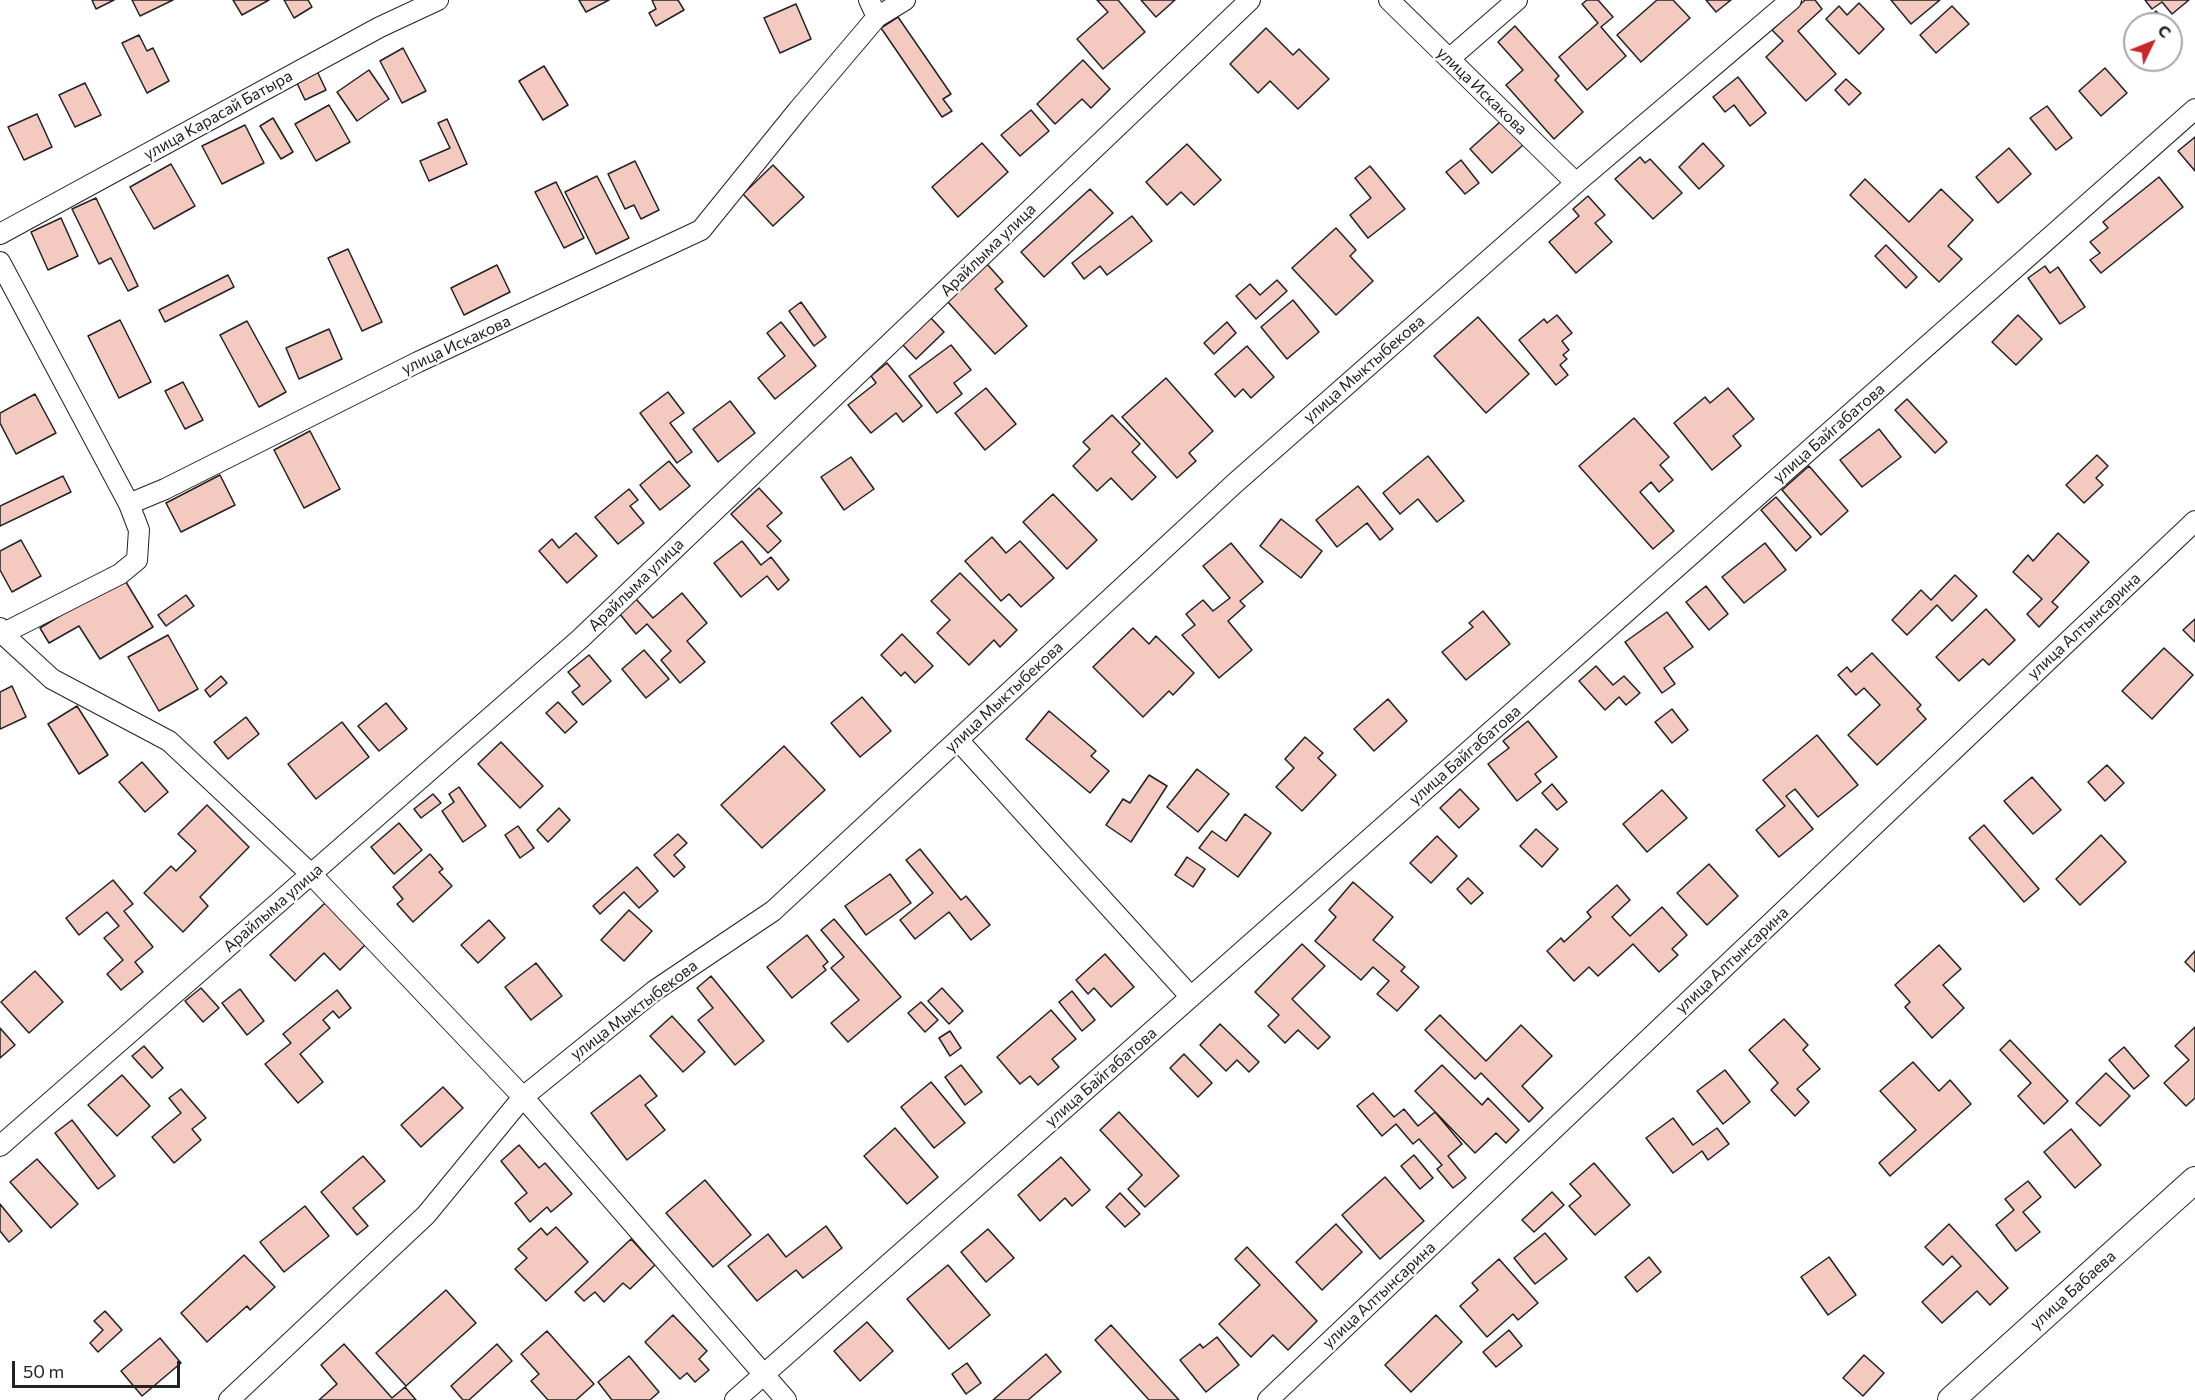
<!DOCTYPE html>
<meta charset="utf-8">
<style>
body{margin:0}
#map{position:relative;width:2195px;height:1400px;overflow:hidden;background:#fff;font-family:Commissioner,sans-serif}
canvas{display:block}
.north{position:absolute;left:2123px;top:12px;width:60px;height:60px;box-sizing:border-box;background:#fff;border:2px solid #a7a7a7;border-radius:50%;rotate:47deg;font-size:16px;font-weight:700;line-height:24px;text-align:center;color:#222}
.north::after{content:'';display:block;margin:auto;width:21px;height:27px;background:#c62828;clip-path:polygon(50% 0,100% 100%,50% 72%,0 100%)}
.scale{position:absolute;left:12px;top:1361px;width:168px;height:27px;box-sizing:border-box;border:3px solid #222;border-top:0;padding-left:8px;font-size:18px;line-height:21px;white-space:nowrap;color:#222;-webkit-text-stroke:4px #fff;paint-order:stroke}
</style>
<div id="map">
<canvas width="2195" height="1400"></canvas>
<div class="north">С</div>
<div class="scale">50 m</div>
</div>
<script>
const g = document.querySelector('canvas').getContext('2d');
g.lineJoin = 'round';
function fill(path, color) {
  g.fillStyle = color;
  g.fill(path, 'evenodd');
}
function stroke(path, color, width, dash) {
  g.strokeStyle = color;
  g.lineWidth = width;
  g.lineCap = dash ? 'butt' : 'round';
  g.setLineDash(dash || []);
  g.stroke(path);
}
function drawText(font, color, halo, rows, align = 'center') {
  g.font = font + ' Commissioner,sans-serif';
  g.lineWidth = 4.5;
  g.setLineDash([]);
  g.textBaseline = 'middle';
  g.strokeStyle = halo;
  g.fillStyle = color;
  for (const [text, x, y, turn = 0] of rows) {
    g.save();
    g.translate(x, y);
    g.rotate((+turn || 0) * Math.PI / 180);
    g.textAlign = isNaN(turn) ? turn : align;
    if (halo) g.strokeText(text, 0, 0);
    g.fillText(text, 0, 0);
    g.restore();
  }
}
const building = new Path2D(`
 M92,0H114L96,9Z
 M132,0H173L140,16Z
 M233,0H269L242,15Z
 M284,0H308L312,7L294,18Z
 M579,0H609L586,12Z
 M652,0H678L684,10L656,26L649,13L656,9Z
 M1097,0H1118L1145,32L1103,69L1077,39L1108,12Z
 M1141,0H1175L1156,17Z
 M1587,0H1598L1613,17L1601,27L1626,56L1587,90L1559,57L1598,23L1582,4Z
 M1657,0H1673L1690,18L1641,62L1617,35Z
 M1706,0H1731L1716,12Z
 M1805,0H1815L1822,9L1798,31L1836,74L1806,101L1766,57L1783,41L1772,30Z
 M1891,0H1940L1911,24Z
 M2145,0H2189L2172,14L2162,2L2152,9Z
 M1859,3L1884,29L1859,54L1826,19L1839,6L1847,15Z
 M796,4L811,39L780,53L764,18Z
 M1952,6L1969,24L1936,53L1920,35Z
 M2156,11L2168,24H2142Z
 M898,17L951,94L943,99L952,111L942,117L881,28Z
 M1515,26L1559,76L1555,80L1583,112L1554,139L1506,85L1523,70L1498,42Z
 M1266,28L1293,55L1299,49L1329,79L1298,109L1270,81L1258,93L1230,64Z
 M139,35L147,51L153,48L169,81L147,93L122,43Z
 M403,48L426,91L402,103L380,61Z
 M1083,60L1110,89L1091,108L1082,99L1055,124L1037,104Z
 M544,66L568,105L543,120L519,81Z
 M2105,68L2127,93L2101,116L2079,91Z
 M369,70L389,99L357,121L337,92Z
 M317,71L326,90L305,100L296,81Z
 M1738,77L1766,113L1750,126L1734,105L1725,112L1713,97Z
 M1846,79L1861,93L1849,105L1835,90Z
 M85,83L101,115L75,127L59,95Z
 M329,105L350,142L316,161L295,124Z
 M2047,106L2072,138L2056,150L2030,118Z
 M1031,110L1049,131L1020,156L1001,135Z
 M37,114L52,147L24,160L8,127Z
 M273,118L293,152L281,159L260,126Z
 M447,119L467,164L429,181L420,161L450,148L438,123Z
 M1501,121L1523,145L1492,173L1470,149Z
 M245,125L264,163L222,184L202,146Z
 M2195,137V171L2178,151Z
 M982,143L1008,172L958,217L932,187Z
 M1703,143L1724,166L1699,189L1679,167Z
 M1187,144L1221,180L1194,205L1181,192L1167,205L1146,182Z
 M2009,148L2031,174L1998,203L1976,177Z
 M1640,157L1645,163L1650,159L1682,193L1653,219L1615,179Z
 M1461,160L1479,183L1465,194L1446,172Z
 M635,161L659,210L641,219L634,205L625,209L608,174Z
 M171,164L195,206L154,229L130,187Z
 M773,165L804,197L773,226L743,194Z
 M1370,166L1405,209L1368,238L1350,215L1371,198L1355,178Z
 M597,176L629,238L596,254L565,192Z
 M2159,177L2183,207L2101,273L2090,260L2100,253L2090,242L2108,228L2103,222Z
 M1865,179L1909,222L1941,189L1973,220L1948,246L1962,259L1939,282L1850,195Z
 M556,182L584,238L564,248L535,192Z
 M1090,189L1113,213L1044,277L1021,252Z
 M1588,196L1605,215L1595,223L1612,242L1576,273L1549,242L1579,216L1573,209Z
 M96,198L138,286L128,291L111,258L99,264L72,209Z
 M1132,216L1152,241L1107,275L1100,266L1084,279L1072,263Z
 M61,218L78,256L48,270L31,232Z
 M1336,228L1356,250L1350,256L1373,281L1336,315L1292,268Z
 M1886,245L1917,277L1906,288L1875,256Z
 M348,249L382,322L362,331L328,258Z
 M987,264L1003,282L995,289L1027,326L995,354L947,301Z
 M497,265L510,292L464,315L451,288Z
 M2045,266L2050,273L2058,267L2085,307L2060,324L2028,278Z
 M228,275L234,287L165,322L159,310Z
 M1277,280L1287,291L1256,319L1236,296L1250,284L1260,295Z
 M1293,300L1319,332L1287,359L1261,327Z
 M801,302L826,337L814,346L789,311Z
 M1557,315L1572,333L1562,341L1569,350L1563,355L1567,359L1560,365L1568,375L1556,385L1519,340L1544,319L1547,323Z
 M2018,315L2042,339L2016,365L1992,342Z
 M930,317L944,332L916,359L902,344Z
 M1478,317L1529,374L1486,413L1434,356Z
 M120,320L151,382L119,398L88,336Z
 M247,321L286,392L259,407L220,335Z
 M781,322L816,366L775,399L758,378L785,356L767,333Z
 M1227,322L1236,333L1214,354L1204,343Z
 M329,329L342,359L299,379L286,348Z
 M951,345L971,370L954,383L962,394L937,413L909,376Z
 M1247,346L1274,377L1251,398L1243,389L1235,397L1215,374Z
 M887,363L922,406L903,422L896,413L871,433L848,405L876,383L871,376Z
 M1166,378L1213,431L1189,453L1196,461L1177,478L1122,417Z
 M183,382L203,420L185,429L165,391Z
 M986,388L1016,424L985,450L955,413Z
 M1728,388L1754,419L1733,436L1741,446L1712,470L1674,423L1705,397L1710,403Z
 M668,392L684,413L670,423L692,452L677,463L640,413Z
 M35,394L56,433L16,454L0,423V413Z
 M1907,399L1947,442L1935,453L1895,410Z
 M730,401L755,433L718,462L693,429Z
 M1112,415L1140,444L1132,452L1156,477L1132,500L1111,478L1097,491L1073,466L1090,449L1083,442Z
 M1634,418L1669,457L1660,465L1673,480L1659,492L1651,482L1640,492L1674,531L1653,549L1579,466Z
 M1879,429L1901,457L1862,487L1840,460Z
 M310,431L340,489L304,508L274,450Z
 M2097,455L2108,466L2096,478L2103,485L2084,503L2066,485Z
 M1428,456L1464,501L1437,522L1418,499L1400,514L1383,493Z
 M851,457L874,489L844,510L821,477Z
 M669,461L690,486L660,510L640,485Z
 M1809,466L1848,511L1821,535L1782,490Z
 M220,475L235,505L181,532L166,503Z
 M63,476L71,492L0,526V506Z
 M1358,486L1393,529L1380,540L1367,523L1337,547L1316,520Z
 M759,488L782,513L767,526L781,541L768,553L731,514Z
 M629,489L638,500L630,506L644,523L618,544L595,517Z
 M1053,494L1097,540L1067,569L1023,522Z
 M1776,497L1811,537L1796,551L1761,510Z
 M1281,519L1322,551L1301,578L1260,546Z
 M576,533L597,556L567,583L539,551L552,539L559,548Z
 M2058,533L2089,562L2052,602L2058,607L2039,627L2027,614L2042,599L2013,572L2028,555L2033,561Z
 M992,537L1006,553L1020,541L1054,578L1021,607L1009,594L1001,601L965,561Z
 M21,540L41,576L12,592L0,570V551Z
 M742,541L761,565L771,557L789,580L778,590L767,576L741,597L714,563Z
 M1231,543L1263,582L1240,601L1245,606L1228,621L1252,650L1219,678L1182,635L1195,625L1186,614L1203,600L1213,611L1230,598L1203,566Z
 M1765,543L1786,570L1744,603L1722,577Z
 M960,573L1017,630L1000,647L994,640L969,665L937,633L950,620L931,601Z
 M1955,575L1977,596L1952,621L1937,605L1907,635L1892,620L1921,590L1931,600Z
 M123,577L153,627L100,659L79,626L49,643L40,628Z
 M1706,586L1728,614L1709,630L1686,602Z
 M682,593L707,623L687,641L705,662L680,683L661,660L671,651L647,624L636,634L619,613L636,599L653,618Z
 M186,595L194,606L166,626L158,615Z
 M1986,609L2015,640L1989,665L1983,659L1959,681L1936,657Z
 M1483,611L1510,644L1466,680L1442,652L1473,627L1469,623Z
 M1667,612L1693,647L1664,668L1675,684L1662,693L1625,642Z
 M2195,619V642L2183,630Z
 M1133,628L1149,644L1156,636L1194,673L1173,695L1169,691L1143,717L1093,667Z
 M902,634L933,666L915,683L905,672L901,676L881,655Z
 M168,635L198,689L159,711L128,657Z
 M2164,648L2193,675L2152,719L2122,691Z
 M644,650L669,679L646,698L622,669Z
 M1872,653L1921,705L1917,709L1926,719L1877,765L1848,735L1880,705L1864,688L1856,695L1838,675L1847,667L1851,672Z
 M589,655L611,681L583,705L572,692L580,686L568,672Z
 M1596,666L1613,685L1624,676L1640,693L1626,705L1619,697L1605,710L1579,681Z
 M221,676L227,683L210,697L205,690Z
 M12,686L26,717L0,729V692Z
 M862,697L891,731L860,757L831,723Z
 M1388,699L1407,721L1374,751L1354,729Z
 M558,702L577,722L565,733L546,713Z
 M386,703L407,729L379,751L358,726Z
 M77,706L108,755L79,774L48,724Z
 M1672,709L1688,730L1672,743L1655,722Z
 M1049,711L1096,751L1091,756L1109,771L1090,793L1026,739Z
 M246,717L259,734L228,759L214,742Z
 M1528,721L1557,757L1535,774L1541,782L1517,801L1488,764L1509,748L1503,741Z
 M342,722L369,757L316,799L288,764Z
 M1817,735L1858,785L1818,817L1795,789L1786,796L1813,829L1779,857L1756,830L1785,806L1763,780Z
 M1305,737L1323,753L1318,758L1336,775L1302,811L1276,787L1294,768L1285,759Z
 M501,742L543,786L520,808L478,764Z
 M784,746L825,790L762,848L721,805Z
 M142,762L168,792L145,812L119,782Z
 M2107,765L2124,783L2105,801L2088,782Z
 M1197,769L1229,794L1198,832L1167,807Z
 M1149,775L1167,786L1131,842L1106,825L1123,799L1130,803Z
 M2032,777L2061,810L2033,834L2004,801Z
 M1552,784L1567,802L1557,810L1542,793Z
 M459,787L486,826L463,842L442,811L454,802L449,794Z
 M1460,789L1479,809L1459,828L1440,808Z
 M1662,790L1687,818L1647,852L1623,824Z
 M433,794L441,803L421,818L414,809Z
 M207,805L249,847L200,897L208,906L183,932L144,893L171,866L176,871L196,851L178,834Z
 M559,808L570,820L548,842L537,830Z
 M1245,814L1271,833L1238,877L1199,848L1212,831L1226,841Z
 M399,823L422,850L394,874L371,847Z
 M1984,825L2039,889L2024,902L1969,838Z
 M518,826L534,848L520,858L505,835Z
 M1536,829L1558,849L1542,867L1520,846Z
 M678,834L687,843L674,855L685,867L674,877L654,855Z
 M2101,835L2126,862L2080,905L2056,879Z
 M1437,836L1457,856L1431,883L1410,863Z
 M920,849L961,900L966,896L990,925L971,940L949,912L915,939L900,920L933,893L906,860Z
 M430,854L443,869L439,872L452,886L413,922L397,904L403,899L393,887Z
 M1187,857L1205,869L1193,887L1175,875Z
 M1709,864L1738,896L1707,925L1677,893Z
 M637,867L658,891L639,908L624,892L600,914L593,906Z
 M890,874L911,903L866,935L845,906Z
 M1468,878L1483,893L1471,904L1457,889Z
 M113,880L133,904L124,911L153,947L135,962L143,972L121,990L107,974L123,960L104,938L119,926L107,912L79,935L66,918Z
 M1353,882L1393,917L1373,940L1405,967L1401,971L1419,987L1397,1011L1377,994L1389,981L1373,967L1361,980L1315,941L1336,917L1329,910Z
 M1617,885L1630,900L1612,917L1630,936L1662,907L1687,935L1672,949L1678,955L1659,972L1633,944L1598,976L1589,967L1574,981L1547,951L1561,938L1564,942L1591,917L1587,912Z
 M325,903L365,945L340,970L324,953L295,981L270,955Z
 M629,910L652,931L624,961L601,940Z
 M834,919L901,997L848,1042L831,1023L859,1000L831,968L844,957L821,930Z
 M489,920L505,938L478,963L461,945Z
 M807,935L828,962L823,966L826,970L792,998L767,967Z
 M1302,944L1325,966L1292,999L1330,1037L1318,1049L1298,1030L1285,1043L1268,1026L1279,1015L1255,992Z
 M1939,945L1961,969L1943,985L1964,1008L1932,1038L1905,1007L1910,1002L1895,985Z
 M2195,951V972L2185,962Z
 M1105,954L1134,987L1111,1007L1094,988L1088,994L1076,980Z
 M536,963L562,996L531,1020L505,987Z
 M35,971L63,1002L29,1033L1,1002Z
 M711,976L764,1041L735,1065L698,1020L713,1008L697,988Z
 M201,988L219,1008L203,1022L185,1001Z
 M942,988L963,1011L949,1024L928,1001Z
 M240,989L264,1021L247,1035L222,1003Z
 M337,990L351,1008L339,1018L333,1011L323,1020L330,1028L300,1054L323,1082L298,1103L265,1064L291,1043L283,1034Z
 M1072,991L1095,1020L1082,1031L1059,1002Z
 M921,1002L938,1020L925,1032L908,1013Z
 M1051,1010L1076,1039L1052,1059L1059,1067L1038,1085L1030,1076L1020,1084L997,1057Z
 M1440,1015L1486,1061L1521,1025L1552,1056L1522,1086L1543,1108L1529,1122L1481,1073L1475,1079L1425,1030Z
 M672,1016L705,1052L683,1072L650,1036Z
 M1784,1019L1808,1045L1803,1050L1820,1069L1797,1089L1809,1102L1795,1116L1771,1090L1778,1083L1749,1050Z
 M1220,1024L1259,1062L1249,1072L1237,1060L1226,1071L1200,1045Z
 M2195,1027V1098L2186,1106L2164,1083L2189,1060L2175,1046Z
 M0,1028L15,1045L0,1058Z
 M950,1031L961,1048L950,1056L939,1038Z
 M2010,1040L2068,1101L2044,1124L2018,1096L2031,1083L2000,1050Z
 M144,1046L163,1068L152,1078L132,1056Z
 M2124,1047L2149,1076L2134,1089L2109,1060Z
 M1184,1054L1212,1083L1198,1097L1170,1068Z
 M1913,1062L1939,1091L1950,1080L1971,1104L1890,1176L1879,1163L1916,1130L1880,1091Z
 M961,1065L982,1092L965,1105L945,1077Z
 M1442,1065L1482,1105L1488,1098L1519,1130L1506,1143L1496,1133L1475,1153L1415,1091Z
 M1725,1070L1750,1102L1723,1124L1697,1091Z
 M2106,1073L2130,1096L2100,1126L2076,1103Z
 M122,1075L150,1106L117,1136L88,1105Z
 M640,1075L657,1096L645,1105L665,1130L627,1160L591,1113Z
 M931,1082L965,1123L934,1148L901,1107Z
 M443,1087L463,1108L421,1147L401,1125Z
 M181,1089L206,1118L192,1129L201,1140L174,1163L152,1137L181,1113L169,1098Z
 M1373,1093L1394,1117L1404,1109L1418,1126L1435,1112L1462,1144L1448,1156L1466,1178L1453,1188L1437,1169L1442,1165L1419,1139L1413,1144L1396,1124L1382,1136L1357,1106Z
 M1119,1112L1179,1176L1145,1207L1128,1189L1142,1175L1100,1130Z
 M1673,1118L1693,1145L1717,1128L1729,1144L1708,1160L1702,1151L1673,1173L1646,1138Z
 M72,1120L115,1176L98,1189L55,1133Z
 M895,1128L938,1177L907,1204L864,1156Z
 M2071,1129L2101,1165L2075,1188L2044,1152Z
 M519,1145L539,1168L545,1163L572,1194L551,1212L547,1207L530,1222L515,1203L527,1193L501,1161Z
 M1414,1155L1433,1178L1420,1189L1401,1166Z
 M363,1156L385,1181L353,1208L368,1226L357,1235L321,1192Z
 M1061,1157L1090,1190L1072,1206L1065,1198L1040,1221L1018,1195Z
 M37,1159L78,1204L51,1228L10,1182Z
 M1594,1163L1630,1205L1595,1235L1569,1206L1581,1196L1570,1184Z
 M1385,1177L1424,1221L1380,1259L1342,1215Z
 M705,1180L751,1235L713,1267L666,1213Z
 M2028,1181L2041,1197L2023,1212L2040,1232L2016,1251L1996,1225L2014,1210L2005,1199Z
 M1552,1192L1564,1205L1534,1232L1522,1220Z
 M1120,1193L1140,1214L1125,1227L1106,1207Z
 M0,1204L22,1231L9,1242L0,1231Z
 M305,1206L329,1236L284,1272L260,1242Z
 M1336,1224L1362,1252L1322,1290L1296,1262Z
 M1949,1224L2008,1288L1990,1305L1977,1291L1942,1323L1922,1302L1961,1266L1952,1256L1943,1265L1925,1247Z
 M826,1226L842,1248L803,1278L796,1270L757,1301L728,1266L768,1234L786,1257Z
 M556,1227L588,1262L546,1301L515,1269L527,1258L518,1249L541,1228L547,1235Z
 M988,1229L1014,1258L986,1282L961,1252Z
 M1545,1233L1567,1259L1535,1284L1514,1258Z
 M631,1239L655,1265L630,1289L623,1283L604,1302L595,1292L584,1301L575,1292Z
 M1247,1247L1317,1321L1288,1350L1273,1335L1251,1357L1219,1324L1260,1285L1235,1259Z
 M244,1255L275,1287L250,1310L247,1306L207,1342L181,1313Z
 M1649,1257L1661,1272L1637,1292L1625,1277Z
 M1829,1257L1856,1295L1828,1315L1801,1277Z
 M1499,1259L1538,1303L1518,1320L1513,1314L1487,1337L1460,1306L1478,1290L1472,1283Z
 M948,1265L990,1315L949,1349L907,1299Z
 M446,1290L476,1323L406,1386L376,1353Z
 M105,1311L122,1330L98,1352L90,1343L103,1330L94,1321Z
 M673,1315L707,1351L699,1359L709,1370L695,1382L687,1373L680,1379L645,1342Z
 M1436,1315L1462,1342L1411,1392L1385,1365Z
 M867,1322L893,1351L860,1381L834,1351Z
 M1111,1325L1179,1400H1149L1095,1340Z
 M1509,1330L1522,1346L1496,1367L1483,1352Z
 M547,1331L594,1384L576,1400H548L531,1381L539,1374L521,1354Z
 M1217,1337L1239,1365L1206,1392L1180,1360L1200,1344L1203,1348Z
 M160,1338L181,1363L142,1396L121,1371Z
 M344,1344L392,1398L405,1387L416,1400H319L337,1384L321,1365Z
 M497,1344L512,1361L469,1400H463L451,1386Z
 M1046,1354L1061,1372L1028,1400H993Z
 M1864,1355L1884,1373L1863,1396L1843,1378Z
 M629,1356L659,1392L650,1400H612L598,1382Z
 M967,1363L981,1383L966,1394L952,1374Z`);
const minor = new Path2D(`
 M869,0L877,17
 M1389,0L1576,183
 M1449,59L1517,0
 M0,234L380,27L438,0
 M0,262L129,504
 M0,628L3,634L52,679L169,741L311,874L523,1097L786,1400
 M0,635L120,574L137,560L139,530L129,504L165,489L418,362L701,230L799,109L877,17L905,0
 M958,740L1191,997
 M0,1146L580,639L1250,0
 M229,1400L426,1215L523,1097L654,991L773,911L1234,484L1576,183L1791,0
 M735,1400L2195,109
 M1268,1400L2195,521`);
const tertiary = new Path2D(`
 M1951,1400L2195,1180`);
const streetNames = [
 ["улица Искакова",1482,91,44],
 ["улица Карасай Батыра",218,115,-29],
 ["Арайлыма улица",988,250,-44],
 ["улица Искакова",456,345,-25],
 ["улица Мыктыбекова",1364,369,-41],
 ["улица Байгабатова",1829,433,-41],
 ["Арайлыма улица",636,585,-44],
 ["улица Алтынсарина",2084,626,-43],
 ["улица Мыктыбекова",1004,697,-43],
 ["улица Байгабатова",1465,755,-41],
 ["Арайлыма улица",273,908,-41],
 ["улица Алтынсарина",1732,960,-43],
 ["улица Мыктыбекова",634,1010,-37],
 ["улица Байгабатова",1101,1077,-41],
 ["улица Бабаева",2073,1290,-42],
 ["улица Алтынсарина",1379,1295,-43]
];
fill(building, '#f3c9c0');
stroke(building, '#222', 1.5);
stroke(minor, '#222', 22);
stroke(tertiary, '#222', 28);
stroke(minor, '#fff', 20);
stroke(tertiary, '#fff', 26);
drawText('16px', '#222', '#fff', streetNames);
</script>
